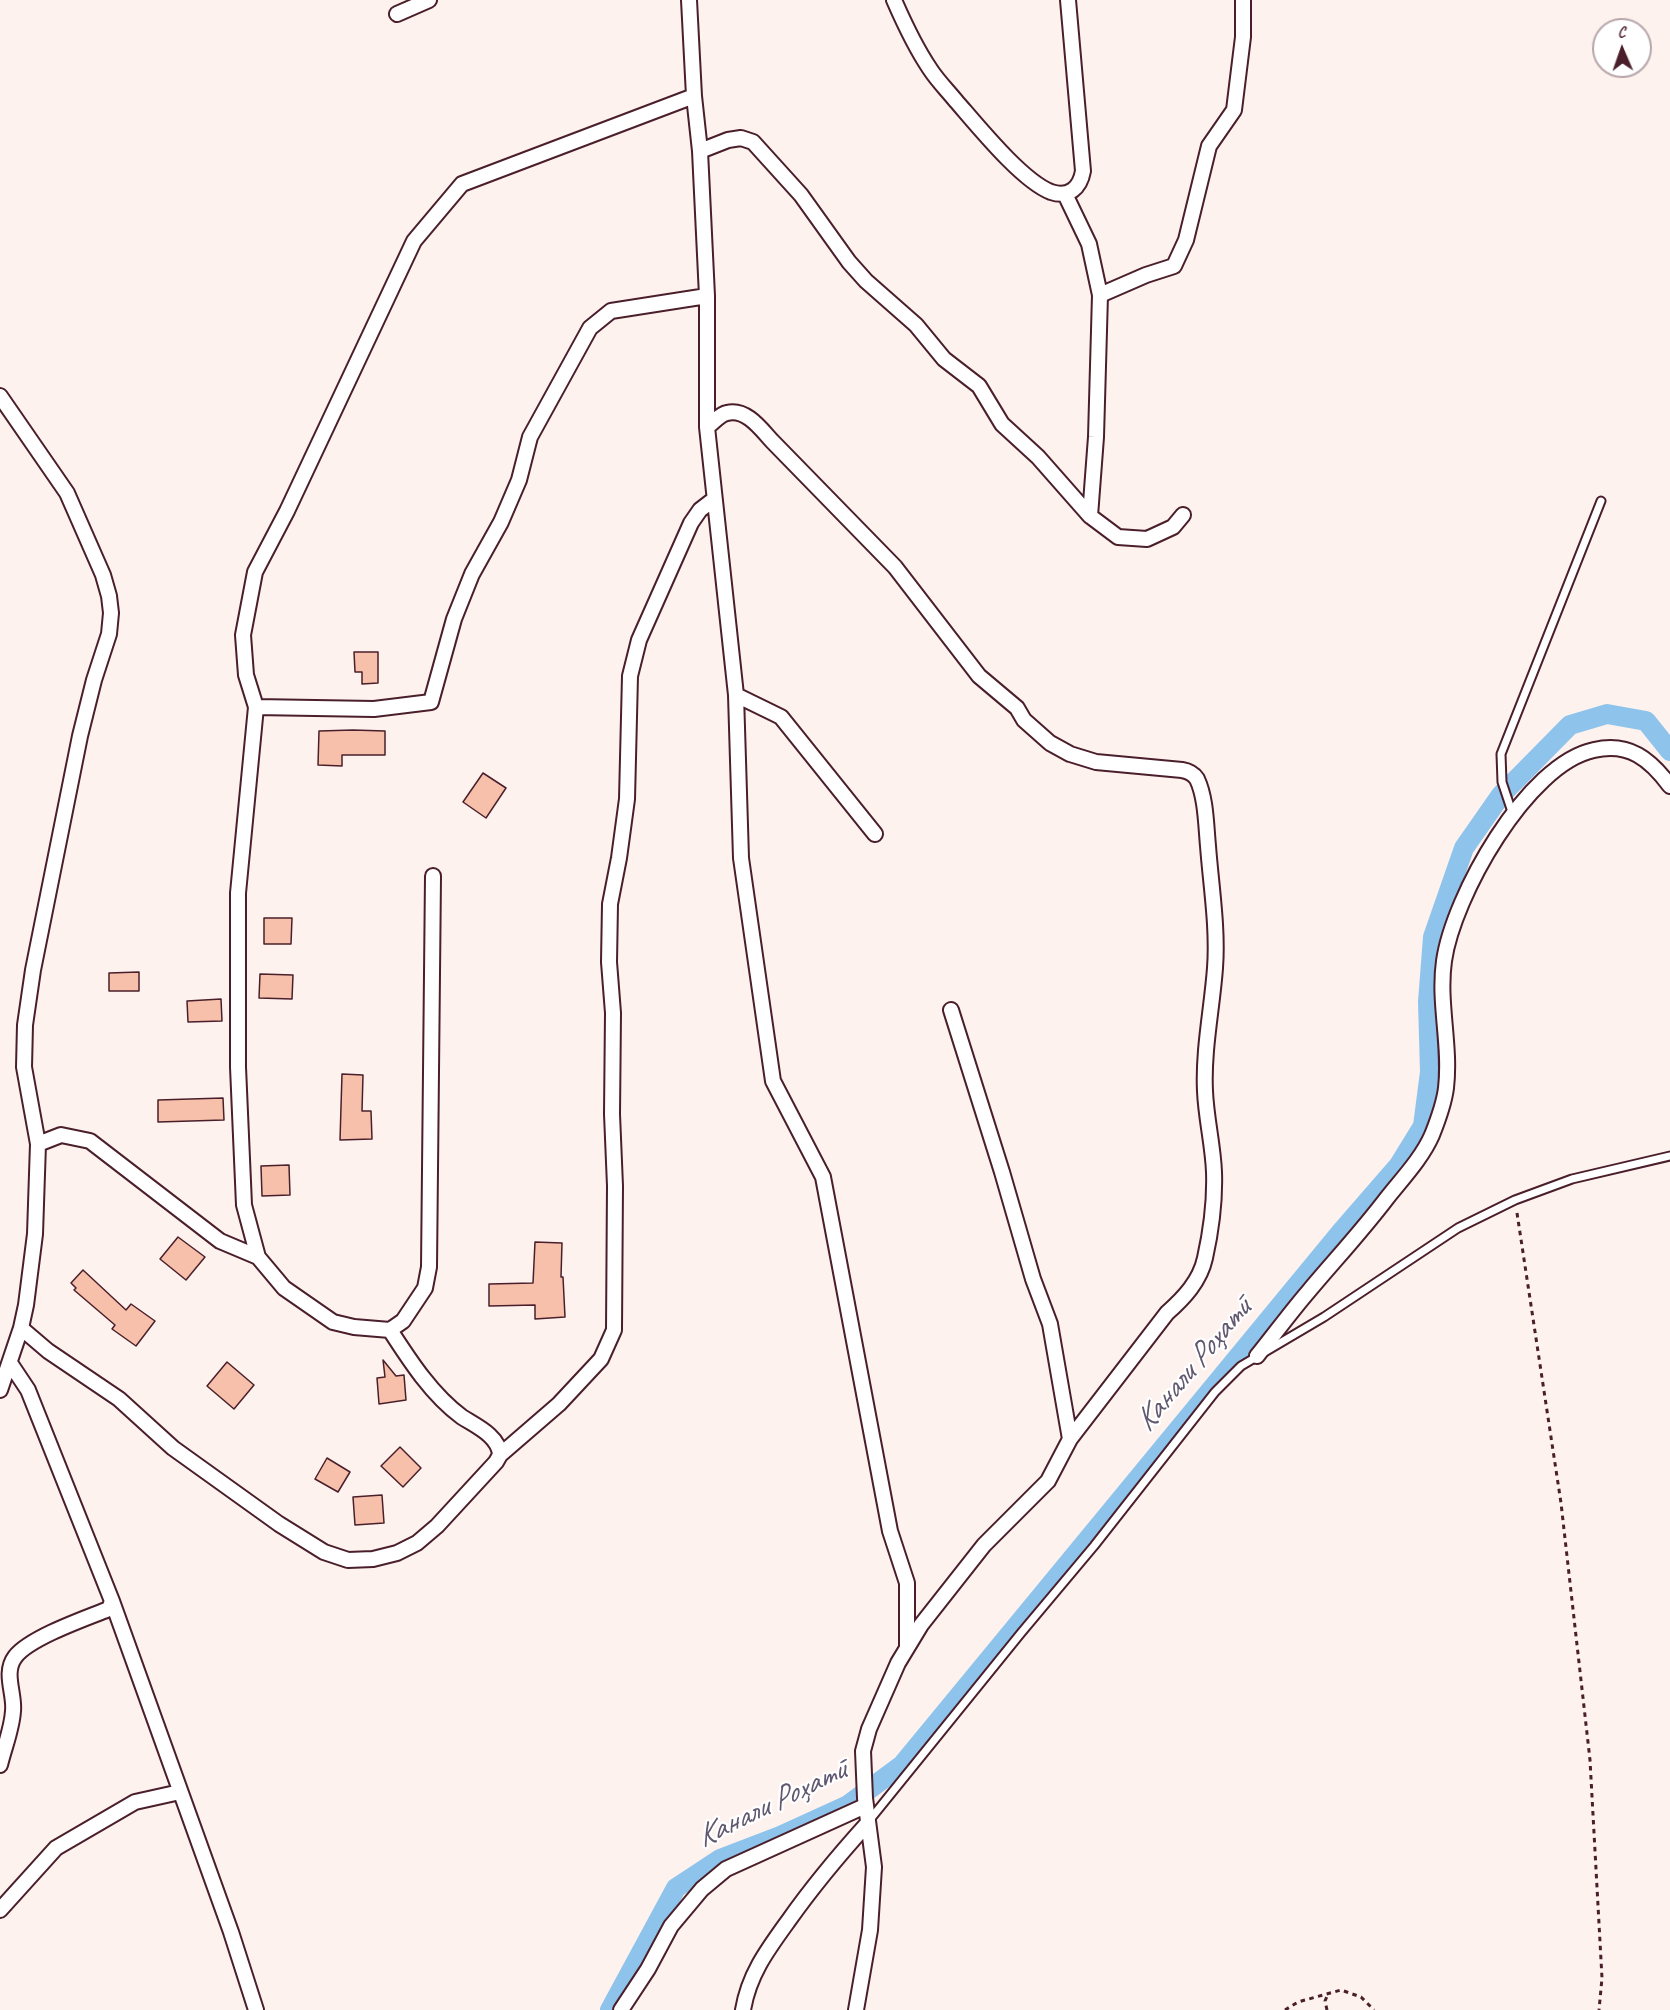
<!DOCTYPE html>
<meta charset="utf-8">
<style>
body{margin:0}
#map{position:relative;width:1670px;height:2010px;overflow:hidden;background:#fdf2ee;font-family:Caveat,sans-serif}
canvas{display:block}
.north{position:absolute;left:1592px;top:18px;width:60px;height:60px;box-sizing:border-box;background:#fff;border:2px solid #b7a5aa;border-radius:50%;rotate:358deg;font-size:16px;font-weight:700;line-height:24px;text-align:center;color:#4a1f2b}
.north::after{content:'';display:block;margin:auto;width:21px;height:27px;background:#4a1f2b;clip-path:polygon(50% 0,100% 100%,50% 72%,0 100%)}
</style>
<div id="map">
<canvas width="1670" height="2010"></canvas>
<div class="north">С</div>
</div>
<script>
const g = document.querySelector('canvas').getContext('2d');
g.lineJoin = 'round';
function stroke(path, color, width, dash) {
  g.strokeStyle = color;
  g.lineWidth = width;
  g.lineCap = dash ? 'butt' : 'round';
  g.setLineDash(dash || []);
  g.stroke(path);
}
function fill(path, color) {
  g.fillStyle = color;
  g.fill(path, 'evenodd');
}
function drawText(font, color, halo, rows, align = 'center') {
  g.font = font + ' Caveat,sans-serif';
  g.lineWidth = 4.5;
  g.setLineDash([]);
  g.textBaseline = 'middle';
  g.strokeStyle = halo;
  g.fillStyle = color;
  for (const [text, x, y, turn = 0] of rows) {
    g.save();
    g.translate(x, y);
    g.rotate((+turn || 0) * Math.PI / 180);
    g.textAlign = isNaN(turn) ? turn : align;
    if (halo) g.strokeText(text, 0, 0);
    g.fillText(text, 0, 0);
    g.restore();
  }
}
const canal = new Path2D(`
 M610,2010L676,1888L720,1859L780,1836L848,1805L902,1765L1340,1233L1399,1165L1423,1126L1430,1072L1428,1002L1433,937L1464,848L1501,795L1570,725L1607,714L1646,721L1670,751`);
const building = new Path2D(`
 M354,652H378V683L362,684V672H355Z
 M353,730L385,731V755H342V766L318,765L319,731Z
 M483,773L506,788L486,818L463,802Z
 M264,918H292L291,944H264Z
 M139,972V991H109V973Z
 M260,974L293,975L292,999L259,998Z
 M221,999L222,1021L188,1022L187,1001Z
 M342,1074L363,1075L362,1111H371L372,1139L340,1140Z
 M223,1098L224,1120L158,1122V1100Z
 M289,1165L290,1195L262,1196L261,1166Z
 M178,1237L205,1257L186,1280L160,1259Z
 M535,1242L562,1243L561,1277H563L565,1317L535,1319V1305L489,1306V1284L533,1283Z
 M83,1270L126,1310L131,1304L155,1321L136,1346L112,1329L115,1325L74,1290L76,1288L71,1283Z
 M383,1360L396,1376L404,1375L406,1400L379,1404L377,1378L385,1377Z
 M227,1362L254,1385L234,1409L207,1386Z
 M400,1447L421,1468L403,1487L381,1466Z
 M327,1458L350,1472L338,1492L315,1479Z
 M382,1495L384,1523L355,1525L353,1497Z`);
const path = new Path2D(`
 M1517,1213L1561,1503L1590,1760L1602,1978L1599,2010
 M1285,2010L1298,2002L1341,1990L1361,1997L1374,2010
 M1327,2010L1325,2001L1328,1994`);
const service = new Path2D(`
 M1513,815L1502,782L1501,754L1601,501
 M868,1822L1021,1633L1094,1546L1215,1392L1241,1366L1324,1317L1458,1228L1515,1200L1572,1179L1670,1156`);
const minor = new Path2D(`
 M689,0L694,96L700,151L707,296V427L736,695L741,858L773,1081L823,1177L890,1531L907,1583V1646
 M894,0C904,23 915,47 930,69C937,80 947,90 956,101C977,125 1022,181 1051,192C1069,198 1080,188 1083,171L1068,0
 M397,14L429,0
 M694,96L462,184L414,241L287,511L255,572L243,635L246,675L256,707L374,709L431,702L454,619L472,574L501,522L519,480L530,437L590,328L611,311L707,296
 M700,151L728,140L741,138L753,142L801,195L849,262L866,281L916,325L944,359L979,386L1002,424L1038,457L1090,516
 M1065,194L1089,244L1100,295L1096,437L1090,516L1118,537L1147,539L1173,527L1183,515
 M1100,295L1146,275L1174,266L1186,240L1209,146L1234,110L1243,37V0
 M0,396L67,493L103,575L109,596L111,613L109,634L94,680L80,736L33,970L25,1025L24,1067L38,1144
 M707,427C713,423 720,414 727,413C746,408 761,429 772,441L895,567L979,676L1017,708L1024,720L1050,743L1070,754L1096,762L1182,770C1188,771 1193,773 1197,779C1206,798 1206,825 1208,846C1211,886 1218,928 1215,968C1212,1009 1203,1050 1205,1091C1206,1118 1213,1145 1214,1172C1215,1200 1211,1231 1205,1258C1200,1281 1184,1298 1167,1313L1070,1439L1048,1481L984,1545L921,1625L898,1663L869,1729L863,1751L865,1798L874,1867L870,1930L856,2010
 M736,695L781,717L875,834
 M951,1010L1002,1172L1033,1279L1050,1324L1070,1439
 M258,1257L284,1288L333,1322L354,1327L390,1330L403,1321L425,1288L429,1267L433,876
 M21,1328L48,1351L119,1399L173,1448L279,1524L324,1552L348,1560L373,1559L397,1553L417,1543L437,1526L496,1462L500,1455C499,1436 476,1426 462,1417C432,1395 410,1361 390,1330
 M1257,1356C1274,1335 1290,1313 1308,1292C1334,1261 1362,1231 1387,1198C1402,1179 1422,1158 1432,1135C1438,1120 1444,1104 1446,1088C1451,1045 1438,1003 1444,961C1453,897 1527,764 1594,750C1629,742 1650,759 1670,786
 M0,1390L21,1328L26,1305L35,1234L38,1144L61,1135L90,1141L220,1241L258,1257L244,1205L238,1067V893L256,707
 M500,1455L559,1404L601,1359L614,1330L615,1186L612,1114L613,1013L609,962L610,904L619,858L627,799L630,676L639,640L691,523L700,510L713,500
 M112,1601L231,1932L256,2010
 M0,1765C4,1748 12,1729 13,1711C15,1694 3,1673 15,1657C29,1638 86,1618 109,1609L112,1601L28,1390L10,1363
 M0,1910L56,1848L135,1802L180,1792
 M621,2010L648,1969L671,1926L702,1889L726,1869L865,1806
 M743,2010C749,1974 768,1949 789,1920C813,1886 839,1855 867,1824`);
const waterNames = [
 ["Канали Роҳатӣ",1194,1365,-50],
 ["Канали Роҳатӣ",772,1804,-26]
];
stroke(canal, '#8ec3ec', 20);
fill(building, '#f7c0aa');
stroke(building, '#4a1f2b', 1.5);
stroke(service, '#4a1f2b', 11);
stroke(minor, '#4a1f2b', 18);
stroke(path, '#4a1f2b', 3, [4.5, 4.5]);
stroke(service, '#fff', 7);
stroke(minor, '#fff', 14);
drawText('italic 32px', '#62586f', '#fff', waterNames);
</script>
